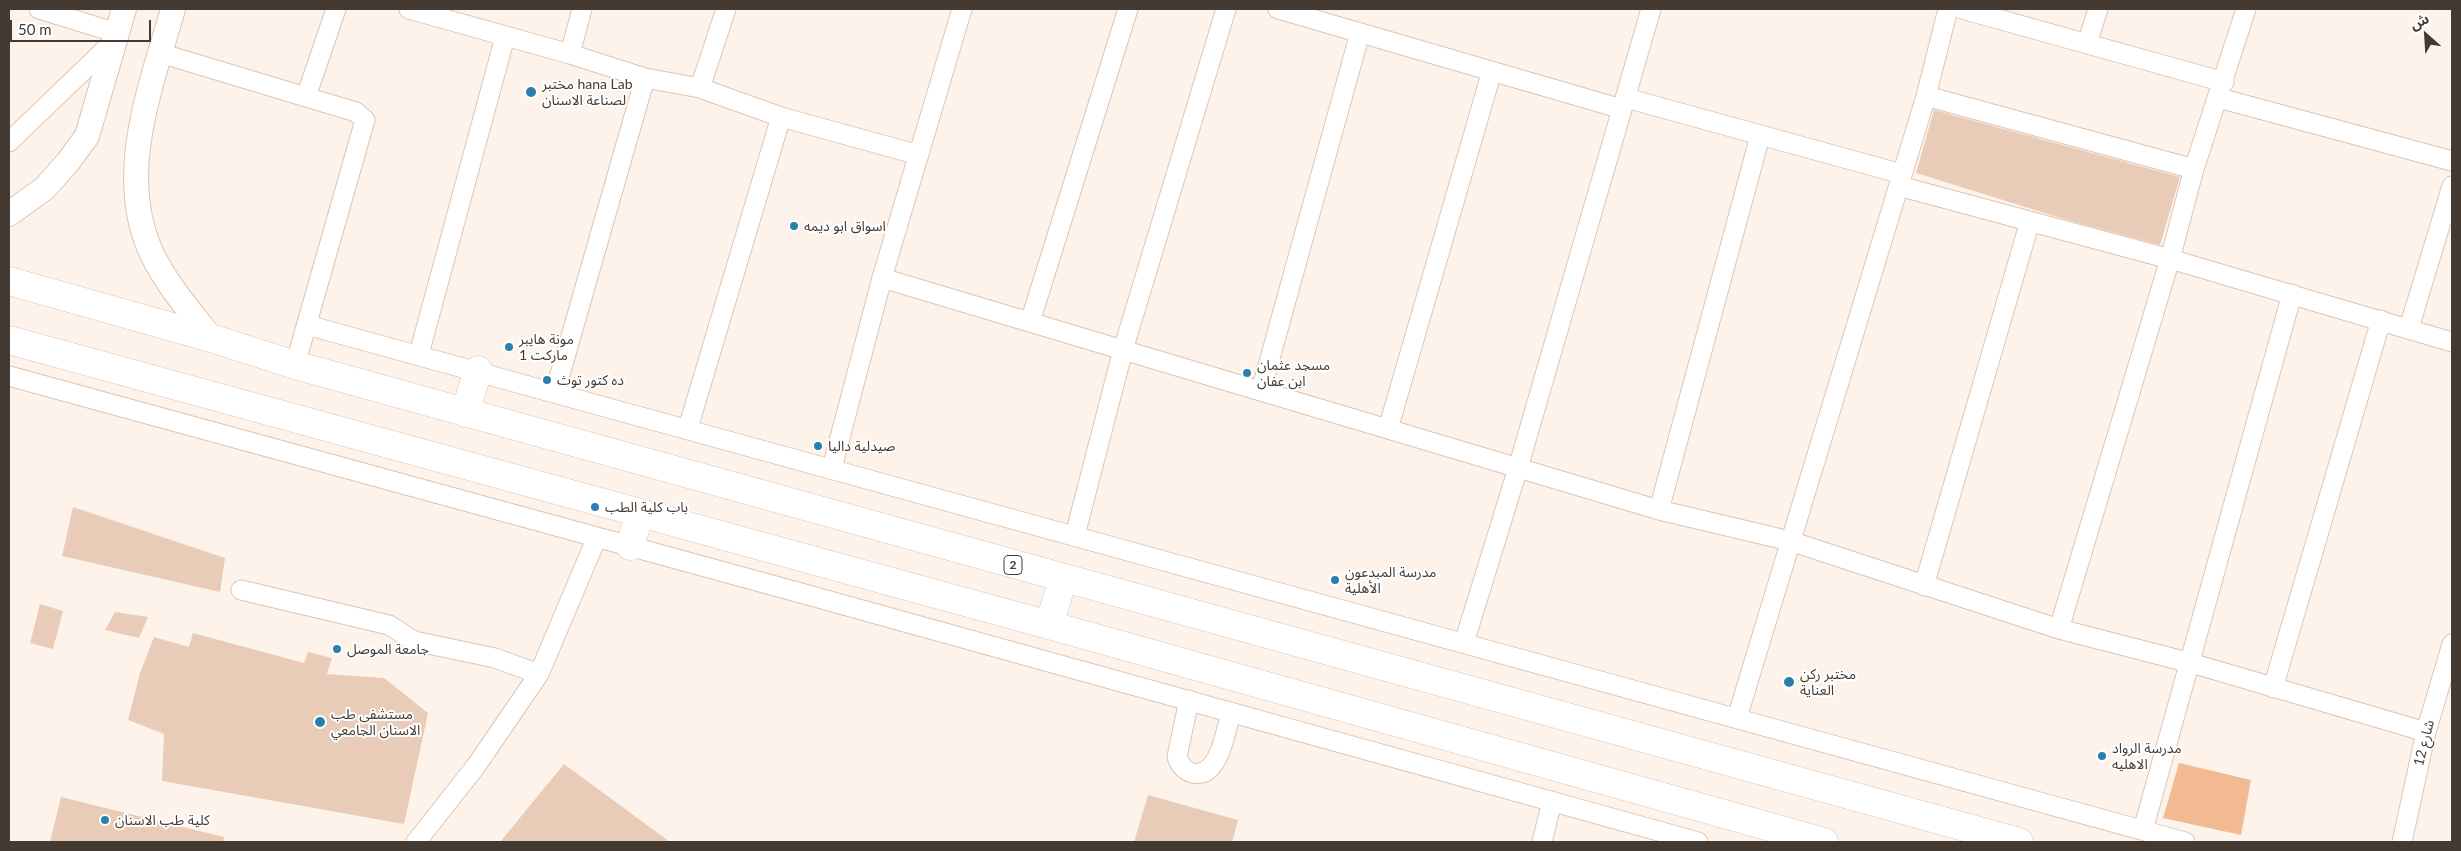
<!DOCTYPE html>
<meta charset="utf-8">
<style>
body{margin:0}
#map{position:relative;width:2461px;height:851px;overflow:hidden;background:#fef3eb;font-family:Lato,"Noto Sans Arabic",sans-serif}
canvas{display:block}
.frame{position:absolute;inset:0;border:10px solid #453a32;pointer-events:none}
.north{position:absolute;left:2401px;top:10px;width:50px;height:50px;-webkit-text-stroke:4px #fff;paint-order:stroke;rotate:334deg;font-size:14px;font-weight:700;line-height:20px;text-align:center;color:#453a32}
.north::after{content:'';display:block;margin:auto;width:18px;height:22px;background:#453a32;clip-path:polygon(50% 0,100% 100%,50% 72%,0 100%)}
.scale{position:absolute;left:10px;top:20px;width:141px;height:22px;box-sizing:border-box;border:2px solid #453a32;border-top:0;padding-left:6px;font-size:15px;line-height:18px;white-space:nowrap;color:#453a32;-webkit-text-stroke:4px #fff;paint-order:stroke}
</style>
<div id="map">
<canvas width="2461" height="851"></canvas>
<div class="frame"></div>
<div class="north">ش</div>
<div class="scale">50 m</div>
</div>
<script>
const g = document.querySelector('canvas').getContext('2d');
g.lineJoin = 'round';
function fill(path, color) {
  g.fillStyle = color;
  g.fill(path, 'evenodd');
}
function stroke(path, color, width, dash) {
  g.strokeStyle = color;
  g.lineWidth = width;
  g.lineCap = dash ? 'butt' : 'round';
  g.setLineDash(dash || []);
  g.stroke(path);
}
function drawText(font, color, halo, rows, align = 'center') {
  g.font = font + ' Lato,"Noto Sans Arabic",sans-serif';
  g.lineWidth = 4;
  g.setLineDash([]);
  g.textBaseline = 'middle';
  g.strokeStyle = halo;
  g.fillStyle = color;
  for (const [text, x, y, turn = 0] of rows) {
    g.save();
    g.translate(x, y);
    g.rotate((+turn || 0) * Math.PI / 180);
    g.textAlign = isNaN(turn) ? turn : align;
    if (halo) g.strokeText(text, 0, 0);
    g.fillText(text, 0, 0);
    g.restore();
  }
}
const green = new Path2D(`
 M2179,763L2251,780L2241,835L2163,818Z`);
const building = new Path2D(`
 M1934,110L2180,177L2160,245L2064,219L1916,173Z
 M73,507L225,558L220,592L62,556Z
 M40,604L63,611L53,649L30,643Z
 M115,612L148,617L139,638L105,630Z
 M193,633L304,663L308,652L332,658L327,674L384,678L428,713L404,824L162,781L164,734L128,720L140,673L154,637L189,647Z
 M564,764L670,842H500Z
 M1148,795L1238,820L1232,842H1134Z
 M61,797L224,837L223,842H50Z`);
const minor = new Path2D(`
 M39,9L117,33
 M409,9L570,54L645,78L700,88L781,117L919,155
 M1278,9L1622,109
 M1962,9L2224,82
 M2087,44L2098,9
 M160,53L306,97
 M570,54L582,9
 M700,88L726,9
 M1926,96L2194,169
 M1626,98L1902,174
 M2219,98L2452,161
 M9,142L115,40
 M1899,186L2170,259L2452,342
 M882,278L1659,510L1790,541L2059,629L2191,663L2426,732
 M1030,322L1128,9
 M307,325L2185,842
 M2409,328L2452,186
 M419,354L505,37
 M295,365L365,120L356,112L306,97L336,9
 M9,376L797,592L1698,842
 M1261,391L1360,33
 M555,392L645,78
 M688,428L781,117
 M1388,429L1492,71
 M832,468L882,278L962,9
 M1659,510L1760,136
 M1075,535L1123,350L1226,9
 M1924,586L2030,221
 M241,590L389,625L414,641L495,658L539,674
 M2059,629L2170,259L2194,169L2246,9
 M1464,643L1518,468L1651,9
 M2273,688L2381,320
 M1189,700L1177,757C1180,765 1184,771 1193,773C1219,779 1226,730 1231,712
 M1737,718L1926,96L1948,9
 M2143,830L2292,294
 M416,842L476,766L539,674L597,537
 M1542,842L1552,801
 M2402,842L2426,732L2452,644`);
const major = new Path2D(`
 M173,9C151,87 115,175 152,254C167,285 190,311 211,338
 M9,214L45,188L68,162L87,136L124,9`);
const highway = new Path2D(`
 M9,281L211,338L295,365L2019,842
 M9,340L1049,625L1824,842
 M465,413L478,370
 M630,546L640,514
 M1049,625L1063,579`);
const markers = [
 [531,92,6,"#2980af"],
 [794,226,5,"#2980af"],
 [509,347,5,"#2980af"],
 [1247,373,5,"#2980af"],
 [547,380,5,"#2980af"],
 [818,446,5,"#2980af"],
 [595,507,5,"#2980af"],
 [1335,580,5,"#2980af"],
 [337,649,5,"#2980af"],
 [1789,682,6,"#2980af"],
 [320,722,6,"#2980af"],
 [2102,756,5,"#2980af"],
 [105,820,5,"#2980af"]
];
const shields = [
 [1013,565,18]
];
const shieldNames = [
 ["2",1013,565]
];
const poiNames = [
 ["مختبر hana Lab",542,84],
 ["لصناعة الاسنان",542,100],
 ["اسواق ابو ديمه",804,226],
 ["مونة هايبر",519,339],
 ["ماركت 1",519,355],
 ["مسجد عثمان",1257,365],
 ["ابن عفان",1257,381],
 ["ده كتور توث",557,380],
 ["صيدلية داليا",828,446],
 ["باب كلية الطب",605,507],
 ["مدرسة المبدعون",1345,572],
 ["الأهلية",1345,588],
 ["جامعة الموصل",347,649],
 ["مختبر ركن",1800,674],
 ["العناية",1800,690],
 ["مستشفى طب",331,714],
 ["الاسنان الجامعي",331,730],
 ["مدرسة الرواد",2112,748],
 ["الاهليه",2112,764],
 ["كلية طب الاسنان",115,820]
];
const streetNames = [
 ["شارع 12",2424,743,-76]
];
fill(green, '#f1ba93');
fill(building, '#e8ccb8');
stroke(minor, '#e0c4b0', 21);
stroke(major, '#e0c4b0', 26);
stroke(highway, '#e0c4b0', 29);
stroke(minor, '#fff', 19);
stroke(major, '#fff', 24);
stroke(highway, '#fff', 28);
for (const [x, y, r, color] of markers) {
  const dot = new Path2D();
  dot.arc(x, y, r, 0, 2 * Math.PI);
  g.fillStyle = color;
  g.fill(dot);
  stroke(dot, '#fff', 2);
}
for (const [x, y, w] of shields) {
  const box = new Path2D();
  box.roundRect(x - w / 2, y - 9.5, w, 19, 4);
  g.fillStyle = '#fff';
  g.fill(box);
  stroke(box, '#453a32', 1);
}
drawText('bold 12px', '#453a32', null, shieldNames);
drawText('14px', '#453a32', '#fff', poiNames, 'left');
drawText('14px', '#453a32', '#fff', streetNames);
</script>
